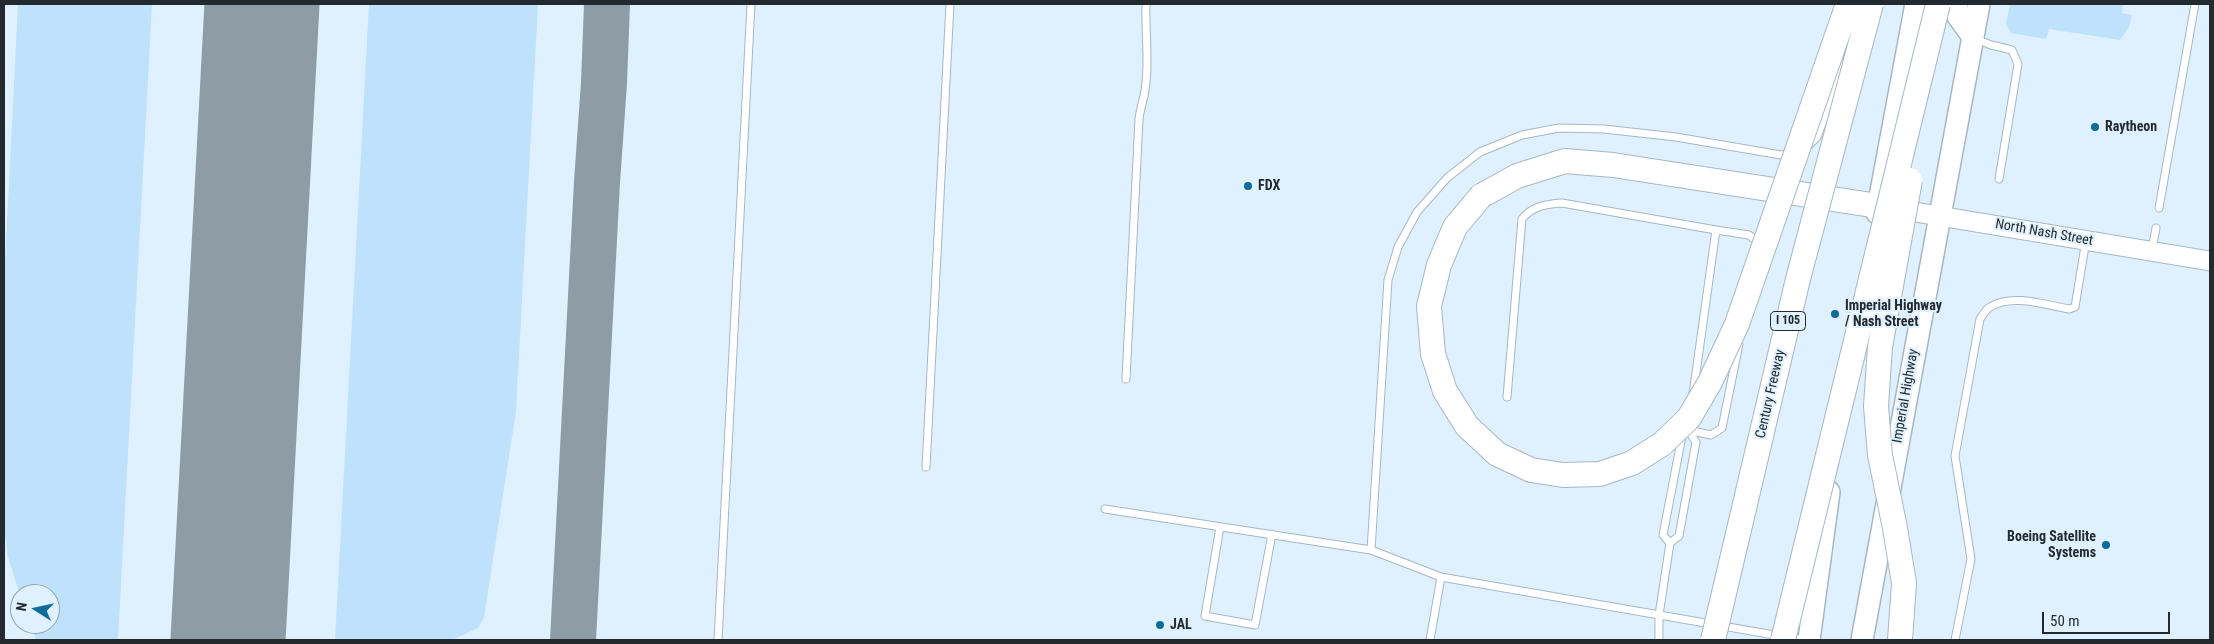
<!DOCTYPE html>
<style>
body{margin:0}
#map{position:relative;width:2214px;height:644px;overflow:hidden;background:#dff1fe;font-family:"Roboto Condensed",sans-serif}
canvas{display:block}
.frame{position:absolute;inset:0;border:5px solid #232a2f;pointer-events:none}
.north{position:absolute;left:10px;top:584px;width:50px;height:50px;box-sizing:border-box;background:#dff1fe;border:1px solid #94a1ab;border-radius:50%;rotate:280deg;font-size:14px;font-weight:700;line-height:20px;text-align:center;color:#232a2f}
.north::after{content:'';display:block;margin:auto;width:18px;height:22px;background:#0e6c9b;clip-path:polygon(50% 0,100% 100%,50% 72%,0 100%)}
.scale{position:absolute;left:2042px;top:612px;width:128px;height:22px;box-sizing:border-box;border:2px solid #232a2f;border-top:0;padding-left:6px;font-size:15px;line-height:18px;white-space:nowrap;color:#232a2f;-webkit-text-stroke:4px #dff1fe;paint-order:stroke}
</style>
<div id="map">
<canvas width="2214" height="644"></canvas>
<div class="frame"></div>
<div class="north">N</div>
<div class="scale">50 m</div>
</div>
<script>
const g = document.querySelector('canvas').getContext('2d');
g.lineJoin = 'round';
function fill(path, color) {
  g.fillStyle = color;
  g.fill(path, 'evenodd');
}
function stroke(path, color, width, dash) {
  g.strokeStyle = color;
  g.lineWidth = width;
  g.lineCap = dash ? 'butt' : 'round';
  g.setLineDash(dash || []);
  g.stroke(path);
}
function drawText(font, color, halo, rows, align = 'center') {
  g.font = font + ' "Roboto Condensed",sans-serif';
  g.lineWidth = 4;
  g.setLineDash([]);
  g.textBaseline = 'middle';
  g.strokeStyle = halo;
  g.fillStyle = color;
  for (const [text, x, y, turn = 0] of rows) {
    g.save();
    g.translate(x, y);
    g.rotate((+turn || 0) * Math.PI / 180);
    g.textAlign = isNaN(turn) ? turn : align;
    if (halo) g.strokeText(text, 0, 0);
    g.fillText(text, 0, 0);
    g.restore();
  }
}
const green = new Path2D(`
 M18,4H152L118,640H36L30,624H50V594L20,595L8,557L4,530V281Z
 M369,4H538L516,411L484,617L478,628L452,640H335Z
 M2010,4H2123L2122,13L2132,15L2129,27L2120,40L2049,29L2046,39L2011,33L2006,24Z`);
const taxiway = new Path2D(`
 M573,640L597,182L604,83L607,4`);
const runway = new Path2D(`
 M228,640L262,4`);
const lane = new Path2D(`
 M1976,39L1991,45L2012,50L2018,64L1999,179
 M1806,148L1817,137L1833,95L1849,36
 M2159,208L2195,4
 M1716,230L1749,235L1759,243
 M2152,250L2156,228
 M1126,379L1139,119C1140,111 1142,104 1144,96C1150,66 1145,34 1146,4
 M1507,397L1522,219C1532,206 1547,204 1562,203L1716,230L1693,394
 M1688,430L1711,435L1722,428L1739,344
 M926,467L950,4
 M1105,509L1371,550L1441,577L1803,640
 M1220,527L1205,616L1255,625L1272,534
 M1670,543L1663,535L1682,436
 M1371,550L1388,280L1398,247L1417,212L1447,178L1480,152L1522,135L1559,128L1604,129L1676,137L1781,155L1792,153
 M718,640L751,4
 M1430,640L1441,577
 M1659,640V615L1670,543L1679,536L1696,442L1688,430
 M1955,640L1971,559L1955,456L1980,319C1983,315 1986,309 1990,307C2012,293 2046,305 2069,309L2075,307L2086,240`);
const secondary = new Path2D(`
 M1891,208L2210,261`);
const primary = new Path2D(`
 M1957,4V15L1973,37
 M1877,213L1916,4
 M1809,640L1829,492
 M1862,640L1979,4`);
const highway = new Path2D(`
 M1481,196L1517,176L1565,161L1613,165L1878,206`);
const highwayBridge = new Path2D(`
 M1481,196L1455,227L1439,265L1429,306L1433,354L1445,391L1467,426L1497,454L1531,470L1563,475L1600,474L1632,463L1662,444L1689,418L1710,382L1737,324L1848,4
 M1713,640L1798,279L1871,4
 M1783,640L1938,4
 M1900,640L1904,583L1895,528L1880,455L1876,406L1880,347L1910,180`);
const markers = [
 [2095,127,5,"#0e6c9b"],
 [1248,186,5,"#0e6c9b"],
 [1835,314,5,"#0e6c9b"],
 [2106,545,5,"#0e6c9b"],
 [1160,625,5,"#0e6c9b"]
];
const shields = [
 [1788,321,35]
];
const shieldNames = [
 ["I 105",1788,321]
];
const poiNames = [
 ["Raytheon",2105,127],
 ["FDX",1258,186],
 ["Imperial Highway",1845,306],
 ["/ Nash Street",1845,322],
 ["Boeing Satellite",2096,537,"right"],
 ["Systems",2096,553,"right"],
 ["JAL",1170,625]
];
const streetNames = [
 ["North Nash Street",2044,233,10],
 ["Century Freeway",1771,394,-77],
 ["Imperial Highway",1906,396,-80]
];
fill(green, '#bee2fb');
stroke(taxiway, '#8e9ca5', 46);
stroke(runway, '#8e9ca5', 115);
stroke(lane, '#a6b7c3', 9);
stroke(secondary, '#a6b7c3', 21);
stroke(primary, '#a6b7c3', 24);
stroke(highway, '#a6b7c3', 26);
stroke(lane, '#fff', 7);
stroke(secondary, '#fff', 19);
stroke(primary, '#fff', 21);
stroke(highway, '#fff', 24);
stroke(highwayBridge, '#a6b7c3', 26, []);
stroke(highwayBridge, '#fff', 24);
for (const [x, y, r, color] of markers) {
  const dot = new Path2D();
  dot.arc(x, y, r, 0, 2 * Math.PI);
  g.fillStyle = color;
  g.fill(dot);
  stroke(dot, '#dff1fe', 2);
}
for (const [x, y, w] of shields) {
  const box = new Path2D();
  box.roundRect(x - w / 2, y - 9.5, w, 19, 4);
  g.fillStyle = '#dff1fe';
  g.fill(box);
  stroke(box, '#232a2f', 1);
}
drawText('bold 12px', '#232a2f', null, shieldNames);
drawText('bold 14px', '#232a2f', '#dff1fe', poiNames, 'left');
drawText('14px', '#232a2f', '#dff1fe', streetNames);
</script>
